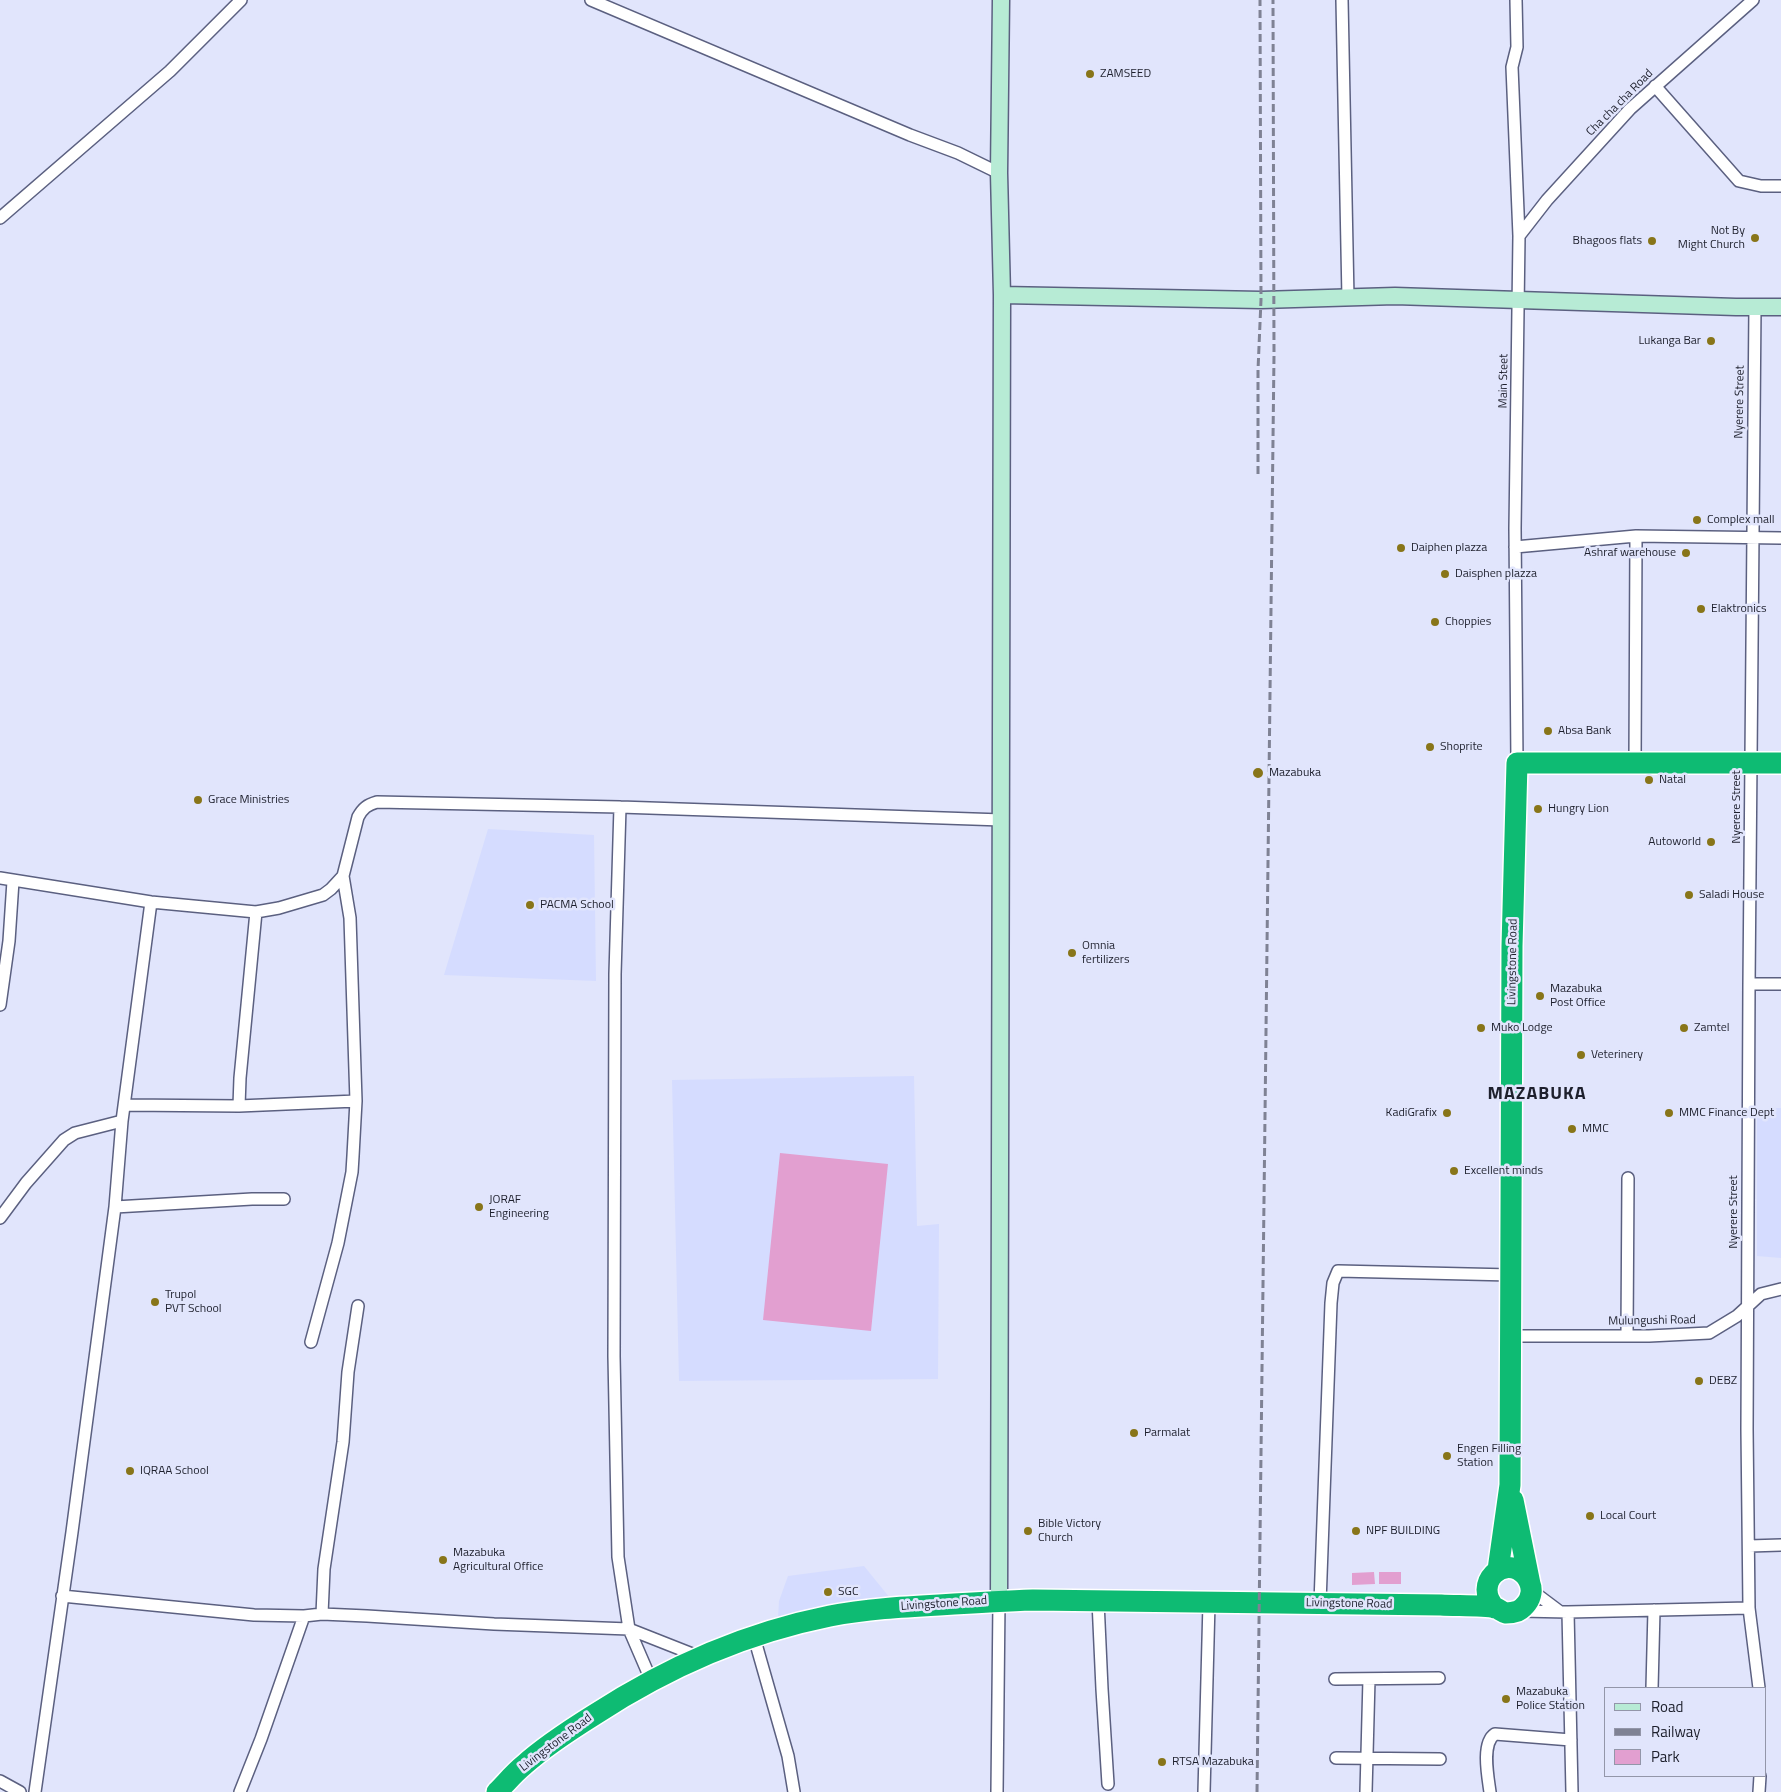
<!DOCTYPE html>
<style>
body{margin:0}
#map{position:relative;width:1781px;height:1792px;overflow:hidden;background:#e1e5fc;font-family:"Titillium Web",sans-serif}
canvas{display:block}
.legend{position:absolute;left:1604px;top:1687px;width:162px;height:90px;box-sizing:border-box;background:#e1e5fc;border:1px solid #9396a9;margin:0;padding:6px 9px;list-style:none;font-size:15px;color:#1e202d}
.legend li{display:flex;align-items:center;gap:10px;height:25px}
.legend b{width:25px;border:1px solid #9396a9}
</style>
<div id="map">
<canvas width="1781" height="1792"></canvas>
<ul class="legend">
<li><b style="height:6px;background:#b7ebd5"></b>Road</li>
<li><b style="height:6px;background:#7f8294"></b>Railway</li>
<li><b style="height:14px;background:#e29fd0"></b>Park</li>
</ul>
</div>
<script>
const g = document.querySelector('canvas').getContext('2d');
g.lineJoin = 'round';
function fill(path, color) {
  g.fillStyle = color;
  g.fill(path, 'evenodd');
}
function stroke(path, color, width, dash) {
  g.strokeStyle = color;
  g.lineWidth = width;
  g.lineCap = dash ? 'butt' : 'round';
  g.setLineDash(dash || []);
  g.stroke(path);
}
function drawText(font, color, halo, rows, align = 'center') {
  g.font = font + ' "Titillium Web",sans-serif';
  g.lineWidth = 5;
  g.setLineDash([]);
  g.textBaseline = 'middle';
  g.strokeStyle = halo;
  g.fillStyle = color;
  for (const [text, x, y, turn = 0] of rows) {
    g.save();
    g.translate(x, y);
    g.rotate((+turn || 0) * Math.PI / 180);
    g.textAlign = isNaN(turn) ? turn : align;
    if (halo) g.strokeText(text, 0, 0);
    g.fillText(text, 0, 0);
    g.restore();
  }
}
const built = new Path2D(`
 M488,829L594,835L596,981L444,975Z
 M914,1076L917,1226L939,1224L938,1379L679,1381L672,1080Z
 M1757,1108H1781V1258L1757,1256Z
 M864,1566L890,1598L778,1618L779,1601L788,1576Z`);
const green = new Path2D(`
 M780,1153L888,1164L871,1331L763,1320Z
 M1374,1572L1375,1584L1352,1585V1573Z
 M1379,1572H1401V1584H1379Z`);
const street = new Path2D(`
 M591,0L910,135L958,153L999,173
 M1342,0L1348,298
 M1516,0L1517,47L1512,67L1519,236L1515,528L1517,763
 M1655,86L1739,181L1761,186H1781
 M0,218L170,71L241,0
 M1519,236L1547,200L1630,109L1753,0
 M1755,306L1749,984L1747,1429L1749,1608L1759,1688
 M1515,547L1636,536
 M1635,763L1636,536L1781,538
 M620,807L615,974L614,1356L618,1557L629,1629L651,1680
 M0,878L151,902L256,912L279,908L323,895L331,889L343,876L358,817C363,808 367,805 377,802L620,807L1002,820
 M1749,984H1781
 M0,1005L9,941L13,881
 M125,1105L239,1106L356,1101
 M239,1106L240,1078L256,912
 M115,1207L252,1199H284
 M0,1218L26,1183L64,1140L75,1133L122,1121
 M1627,1335L1628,1178
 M1511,1336H1649L1709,1333L1737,1316L1761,1294L1781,1289
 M311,1342L338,1243L352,1172L353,1156L356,1101L350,918L343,876
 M1749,1546L1781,1545
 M1531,1590L1559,1611
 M62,1596L254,1615L304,1616L322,1614L367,1616L494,1624L629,1629L700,1657
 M1098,1601L1102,1689L1108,1784
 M1320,1603L1331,1303L1333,1283L1338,1271L1511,1275
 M1521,1611L1568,1612L1749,1608
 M1568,1612L1572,1792
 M322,1614L324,1569L343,1442L348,1372L358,1306
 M754,1637L788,1756L794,1792
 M1335,1679L1439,1678
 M1652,1688L1654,1610
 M1336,1758L1440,1759
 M0,1781L20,1792
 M35,1792L72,1532L115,1207L122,1121L151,902
 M240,1792L261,1739L304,1616
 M997,1792L999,1601
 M1204,1792L1209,1603
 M1366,1792L1369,1679
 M1490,1792C1488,1777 1481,1743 1495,1734L1571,1740
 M1759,1792L1760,1776`);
const secondary = new Path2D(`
 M1002,295L1261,300L1395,296L1736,307H1781
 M999,1601L1002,295L999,173L1001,0`);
const highway = new Path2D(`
 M1513,1500L1530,1584
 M1498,1570L1510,1485L1512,946L1517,763H1781
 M497,1792C506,1783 514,1773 524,1765C545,1746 570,1730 594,1715C666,1668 745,1633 830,1616C866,1609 902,1607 939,1605C970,1603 1001,1601 1033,1600L1441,1605C1455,1606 1484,1605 1496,1608C1499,1609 1502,1612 1506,1613C1510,1613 1515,1612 1518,1611C1525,1607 1530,1600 1531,1593C1532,1586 1529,1580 1525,1575C1504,1553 1472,1584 1495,1608`);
const rail = new Path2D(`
 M1258,474V370L1261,300L1260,0
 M1257,1792L1274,355L1273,0`);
const markers = [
 [1090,74,5,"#887519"],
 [1755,238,5,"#887519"],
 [1652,241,5,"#887519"],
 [1711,341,5,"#887519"],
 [1697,520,5,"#887519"],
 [1401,548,5,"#887519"],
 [1686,553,5,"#887519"],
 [1445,574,5,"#887519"],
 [1701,609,5,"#887519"],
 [1435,622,5,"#887519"],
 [1548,731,5,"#887519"],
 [1430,747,5,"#887519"],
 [1258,773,6,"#887519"],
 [1649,780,5,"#887519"],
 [198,800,5,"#887519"],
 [1538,809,5,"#887519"],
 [1711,842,5,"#887519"],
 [1689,895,5,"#887519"],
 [530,905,5,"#887519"],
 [1072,953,5,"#887519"],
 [1540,996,5,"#887519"],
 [1481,1028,5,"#887519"],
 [1684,1028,5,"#887519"],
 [1581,1055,5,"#887519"],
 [1447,1113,5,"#887519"],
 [1669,1113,5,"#887519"],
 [1572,1129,5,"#887519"],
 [1454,1171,5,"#887519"],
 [479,1207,5,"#887519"],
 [155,1302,5,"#887519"],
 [1699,1381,5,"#887519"],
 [1134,1433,5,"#887519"],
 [1447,1456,5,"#887519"],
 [130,1471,5,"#887519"],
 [1590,1516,5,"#887519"],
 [1028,1531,5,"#887519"],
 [1356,1531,5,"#887519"],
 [443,1560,5,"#887519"],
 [828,1592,5,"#887519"],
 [1506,1699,5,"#887519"],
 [1162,1762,5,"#887519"]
];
const poiNames = [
 ["ZAMSEED",1100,74],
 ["Not By",1745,231,"right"],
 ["Might Church",1745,245,"right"],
 ["Bhagoos flats",1642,241,"right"],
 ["Lukanga Bar",1701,341,"right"],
 ["Complex mall",1707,520],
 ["Daiphen plazza",1411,548],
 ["Ashraf warehouse",1676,553,"right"],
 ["Daisphen plazza",1455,574],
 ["Elaktronics",1711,609],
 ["Choppies",1445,622],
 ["Absa Bank",1558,731],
 ["Shoprite",1440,747],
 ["Mazabuka",1269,773],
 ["Natal",1659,780],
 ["Grace Ministries",208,800],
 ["Hungry Lion",1548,809],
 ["Autoworld",1701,842,"right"],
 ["Saladi House",1699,895],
 ["PACMA School",540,905],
 ["Omnia",1082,946],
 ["fertilizers",1082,960],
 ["Mazabuka",1550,989],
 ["Post Office",1550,1003],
 ["Muko Lodge",1491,1028],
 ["Zamtel",1694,1028],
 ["Veterinery",1591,1055],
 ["KadiGrafix",1437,1113,"right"],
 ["MMC Finance Dept",1679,1113],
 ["MMC",1582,1129],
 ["Excellent minds",1464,1171],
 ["JORAF",489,1200],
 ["Engineering",489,1214],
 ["Trupol",165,1295],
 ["PVT School",165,1309],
 ["DEBZ",1709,1381],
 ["Parmalat",1144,1433],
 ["Engen Filling",1457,1449],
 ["Station",1457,1463],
 ["IQRAA School",140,1471],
 ["Local Court",1600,1516],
 ["Bible Victory",1038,1524],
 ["Church",1038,1538],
 ["NPF BUILDING",1366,1531],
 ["Mazabuka",453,1553],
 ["Agricultural Office",453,1567],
 ["SGC",838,1592],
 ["Mazabuka",1516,1692],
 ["Police Station",1516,1706],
 ["RTSA Mazabuka",1172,1762]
];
const streetNames = [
 ["Cha cha cha Road",1620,103,-45],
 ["Main Steet",1504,381,-89],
 ["Nyerere Street",1740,402,-89],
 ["Nyerere Street",1737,807,-90],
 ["Livingstone Road",1513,962,-89],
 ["Nyerere Street",1734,1212,-90],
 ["Mulungushi Road",1652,1321,-1],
 ["Livingstone Road",944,1604,-4],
 ["Livingstone Road",1349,1604,1],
 ["Livingstone Road",556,1743,-37]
];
const districtNames = [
 ["MAZABUKA",1537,1095]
];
fill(built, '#d5dcff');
fill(green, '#e29fd0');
stroke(street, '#5b6080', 14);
stroke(secondary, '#5b6080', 19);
stroke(highway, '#fff', 24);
stroke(street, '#fff', 11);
stroke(secondary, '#b7ebd5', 16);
stroke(highway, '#0ebb73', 21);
stroke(rail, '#7f8294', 3, [8, 4]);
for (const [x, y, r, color] of markers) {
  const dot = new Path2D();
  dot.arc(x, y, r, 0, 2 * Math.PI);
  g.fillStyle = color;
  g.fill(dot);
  stroke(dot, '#e1e5fc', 2);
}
drawText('12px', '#1e202d', '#e1e5fc', poiNames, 'left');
drawText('12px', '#1e202d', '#e1e5fc', streetNames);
g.letterSpacing = '1px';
drawText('bold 18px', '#1e202d', '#e1e5fc', districtNames);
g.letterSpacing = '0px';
</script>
